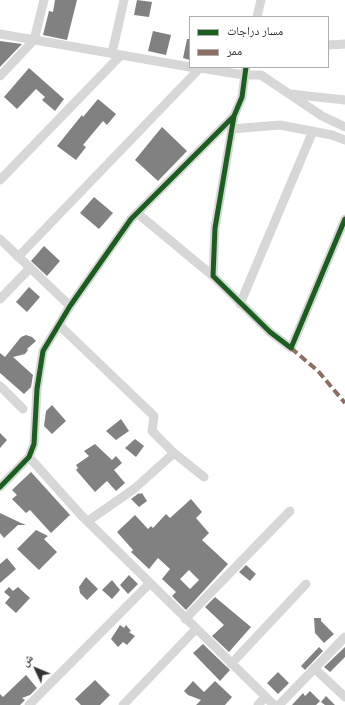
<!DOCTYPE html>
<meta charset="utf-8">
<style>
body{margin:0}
#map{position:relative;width:345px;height:705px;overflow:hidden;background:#fff;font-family:"Fira Sans Condensed","Noto Naskh Arabic",sans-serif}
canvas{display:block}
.legend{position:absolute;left:189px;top:16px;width:140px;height:52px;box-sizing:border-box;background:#fff;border:1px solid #adadad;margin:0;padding:5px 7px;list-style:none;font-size:12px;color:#333}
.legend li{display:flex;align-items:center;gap:8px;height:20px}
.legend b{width:20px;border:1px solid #adadad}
.north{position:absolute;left:16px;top:649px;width:40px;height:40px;-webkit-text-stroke:3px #fff;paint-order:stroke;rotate:314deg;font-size:11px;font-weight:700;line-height:16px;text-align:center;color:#333}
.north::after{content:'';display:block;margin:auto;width:14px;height:18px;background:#333;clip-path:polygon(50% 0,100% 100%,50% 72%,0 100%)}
</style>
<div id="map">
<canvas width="345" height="705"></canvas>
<ul class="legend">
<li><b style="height:5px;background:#1b5e20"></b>مسار دراجات</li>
<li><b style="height:5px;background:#8d6e63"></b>ممر</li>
</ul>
<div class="north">ش</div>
</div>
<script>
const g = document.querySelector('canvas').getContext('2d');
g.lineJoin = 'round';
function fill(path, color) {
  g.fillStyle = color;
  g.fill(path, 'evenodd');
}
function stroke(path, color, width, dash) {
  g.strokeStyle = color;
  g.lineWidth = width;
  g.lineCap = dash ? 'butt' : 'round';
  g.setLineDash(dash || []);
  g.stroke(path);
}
const building = new Path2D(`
 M55,0H77L67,40L43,35L49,11L53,12Z
 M137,0L152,2L149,17L134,15Z
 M153,31L171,35L166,55L148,51Z
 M187,39H190V60L183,58Z
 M0,41L22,44L0,67Z
 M29,68L64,99L55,111L42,100L45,97L36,89L17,109L4,97Z
 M98,99L116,114L107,125L103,121L83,145L86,147L76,160L57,146L82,115L83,117Z
 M162,127L187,151L158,181L135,160Z
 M94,197L113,213L99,229L80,213Z
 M44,246L60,261L47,276L31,261Z
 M29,287L40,297L27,312L16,302Z
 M26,335L32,337L36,341L27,349L28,350L25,354L13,357L33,375L31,387L24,394L0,373V353L5,357L21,337Z
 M52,405L66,421L52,434L44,426L46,411Z
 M121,419L129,431L116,440L106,431Z
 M0,433L7,440L0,448Z
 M135,439L144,446L136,457L125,448Z
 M95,444L112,460L116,456L122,463L114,470L125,483L116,491L107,481L95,492L76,470L78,468L76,465L89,456L84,451Z
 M31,472L70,515L51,533L30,510L26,513L12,499L17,495L12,490Z
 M139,493L140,494L142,493L147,501L139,507L131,499Z
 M191,499L202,512L196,518L209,533L202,540L228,564L186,610L172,596L176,592L162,579L170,569L158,558L149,569L131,552L133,550L117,532L135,515L148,529L151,526L153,528L166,514L170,518ZM189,570L199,580L190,589L180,579Z
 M0,513L21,523L26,525H18L4,538L0,533Z
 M36,530L48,536L44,539L57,552L39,570L17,549Z
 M7,558L16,569L0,583V564Z
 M246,565L256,574L250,581L239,572Z
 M129,575L138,584L128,594L120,585Z
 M86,577L98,589L87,600L80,593L79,587Z
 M112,580L120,590L112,599L102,590Z
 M9,587L13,591L18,587L30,598L16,613L5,603L10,597L4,592Z
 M215,597L251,627L229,652L212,636L224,625L205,607Z
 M314,618H321V621L334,634L324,643L315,633Z
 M120,625L124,628L126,625L131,631L129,632L135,636L127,645L123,642L118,647L111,639Z
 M203,644L230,670L220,681L193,653Z
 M319,647L323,651L305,670L301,666Z
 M345,647V657L330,672L324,667Z
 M278,672L289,683L278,694L267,683Z
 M26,675L37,688L30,695L22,698L25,700L20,705H0V694L3,697Z
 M95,680L110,695L100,705H81L75,699Z
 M193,681L204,692L215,681L232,697L225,705H196L201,700L188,695L184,691Z
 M310,691L320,701L316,705H292L303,693L305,696Z
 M326,696L335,705H325L321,702Z`);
const minor = new Path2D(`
 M257,17L261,0
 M0,34L190,67
 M328,45L345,44
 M112,53L124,0
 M194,67L244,75H261L322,116L345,127
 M0,76L34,40L44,0
 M290,94L345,100
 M234,116L215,228L213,276L270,332L291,348L345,219
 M231,129L280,125L332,135L345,140
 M0,180L121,55
 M137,213L213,276
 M0,239L70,306
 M18,257L200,68
 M0,299L30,268
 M240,304L313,131
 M59,325L154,416L152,431L174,453L204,477
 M0,386L23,409
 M29,457L80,514L274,705
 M0,487L29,457L34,444L37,389L43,351L70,306L131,219L234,116L242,97L246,67
 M88,521L134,489L174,453
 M185,619L290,511
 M231,664L306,584
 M314,668L345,697
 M29,705L150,583
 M123,705L196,629
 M258,705L265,697
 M279,705L345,637`);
const quiet = new Path2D(`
 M291,348L318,371L345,403`);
const cycleway = new Path2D(`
 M234,116L215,228L213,276L270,332L291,348L345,219
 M0,487L29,457L34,444L37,389L43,351L70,306L131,219L234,116L242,97L246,67`);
fill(building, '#818181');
stroke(minor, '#d7d7d7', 9);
stroke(quiet, '#8d6e63', 4, [8, 4]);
stroke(cycleway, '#1b5e20', 5);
</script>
